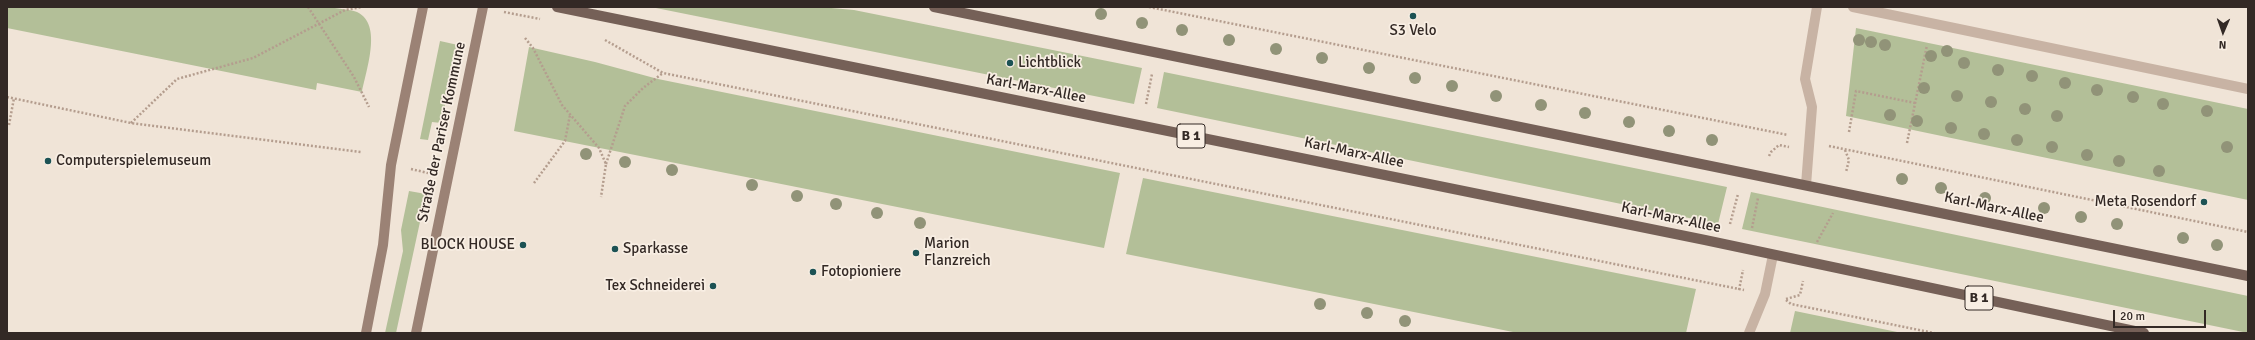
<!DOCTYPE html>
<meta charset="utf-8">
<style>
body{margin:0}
#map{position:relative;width:2255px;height:340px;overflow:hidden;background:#f0e4d7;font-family:Signika,sans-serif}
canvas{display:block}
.frame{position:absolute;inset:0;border:8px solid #332925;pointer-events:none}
.north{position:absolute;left:2203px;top:12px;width:40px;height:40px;-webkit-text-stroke:3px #f8eee3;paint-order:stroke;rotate:182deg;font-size:11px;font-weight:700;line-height:16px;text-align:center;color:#332925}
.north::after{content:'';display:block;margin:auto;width:14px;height:18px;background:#332925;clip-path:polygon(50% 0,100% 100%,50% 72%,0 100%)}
.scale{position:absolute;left:2113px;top:310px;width:93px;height:18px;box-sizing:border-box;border:2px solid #332925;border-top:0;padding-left:5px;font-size:12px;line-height:14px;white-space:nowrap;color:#332925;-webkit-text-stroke:3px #f8eee3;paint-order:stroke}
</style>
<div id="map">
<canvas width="2255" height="340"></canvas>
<div class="frame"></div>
<div class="north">N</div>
<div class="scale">20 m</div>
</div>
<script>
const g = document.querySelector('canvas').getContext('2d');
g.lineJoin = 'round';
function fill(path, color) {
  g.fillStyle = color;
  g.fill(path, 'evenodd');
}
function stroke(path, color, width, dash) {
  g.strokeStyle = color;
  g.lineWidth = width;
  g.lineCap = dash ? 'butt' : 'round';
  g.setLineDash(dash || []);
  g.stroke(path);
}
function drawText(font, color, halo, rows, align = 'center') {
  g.font = font + ' Signika,sans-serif';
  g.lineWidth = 3.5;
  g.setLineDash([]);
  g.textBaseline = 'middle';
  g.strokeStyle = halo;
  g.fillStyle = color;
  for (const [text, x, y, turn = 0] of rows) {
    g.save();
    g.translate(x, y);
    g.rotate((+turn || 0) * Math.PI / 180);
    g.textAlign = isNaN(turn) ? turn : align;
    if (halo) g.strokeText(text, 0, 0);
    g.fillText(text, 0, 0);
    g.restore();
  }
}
const green = new Path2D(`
 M7,7H330C338,9 349,9 357,12C383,24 366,70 362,92L317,83L316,90L7,28Z
 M651,7H820L854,10L1142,68L1134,104Z
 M1856,28L2248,109V200L1846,116Z
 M440,41L458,45L441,123L432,122L428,140L420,139Z
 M529,47L595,62L658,79L1120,173L1104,248L514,131Z
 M1164,72L1727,187L1718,224L1157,108Z
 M1143,178L1696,289L1686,333H1518L1126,254Z
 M409,191L426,194L396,333H385L403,251L401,230Z
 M1751,192L2248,296V333L1742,229Z
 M1795,311L1902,333H1790Z`);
const path = new Path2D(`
 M308,7L354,77L369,107
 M1149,7L1788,135
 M504,12L540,19
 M525,38L533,48L562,105L599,148L606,164L601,197
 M605,40L663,73L1744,290
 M7,97L131,123L361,152
 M1146,104L1152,74
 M131,123L177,79L253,58L345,10L362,7
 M9,125L14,98
 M1849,132L1856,91L1915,103
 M1907,143L1927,45
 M1829,146L2248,232
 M1845,150L1849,160L1846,172
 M1769,156L1771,152L1779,145L1789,147
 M606,164L625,106L643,88L663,73
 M411,169L428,173
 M534,183L565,141L570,115
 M1730,224L1738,194
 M1752,228L1758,198
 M1817,242L1833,213
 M1739,290L1743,270
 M1786,299L1800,295L1803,281
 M1786,300L1791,304L1934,333`);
const street = new Path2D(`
 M1853,7L2248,89
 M1806,185L1812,107L1805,79L1817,7
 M1749,333L1765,294L1773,255`);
const secondary = new Path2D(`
 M366,333L383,245L391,165L423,7
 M416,333L483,7`);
const primary = new Path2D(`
 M557,7L1705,240L2144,333
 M934,7L2248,276`);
const trees = [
 [1101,14],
 [1142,23],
 [1182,30],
 [1229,40],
 [1859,40],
 [1871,42],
 [1885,45],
 [1276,49],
 [1947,51],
 [1931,56],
 [1322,58],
 [1964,63],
 [1369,68],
 [1998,70],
 [2032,76],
 [1415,78],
 [2065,83],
 [1452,86],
 [1924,88],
 [2097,90],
 [1496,96],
 [1957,96],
 [2133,97],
 [1991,102],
 [2163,104],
 [1541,105],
 [2025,109],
 [2207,111],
 [1585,113],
 [1890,115],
 [2057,116],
 [1917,121],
 [1629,122],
 [1951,128],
 [1669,131],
 [1984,134],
 [1712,140],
 [2017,140],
 [2052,147],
 [2227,147],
 [586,154],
 [2087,155],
 [2119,161],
 [625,162],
 [672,170],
 [2159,171],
 [1902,179],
 [752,185],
 [1941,188],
 [797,196],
 [1985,198],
 [836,204],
 [2044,208],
 [877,213],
 [2081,217],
 [920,223],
 [2117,224],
 [2183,238],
 [2217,245],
 [1320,304],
 [1367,313],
 [1405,321]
];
const markers = [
 [1413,16,4,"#1c5254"],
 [1010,63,4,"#1c5254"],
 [48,161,4,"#1c5254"],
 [2204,202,4,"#1c5254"],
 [523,245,4,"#1c5254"],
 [615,249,4,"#1c5254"],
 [916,253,4,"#1c5254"],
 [813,272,4,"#1c5254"],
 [713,286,4,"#1c5254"]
];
const shields = [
 [1191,136,28],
 [1979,298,28]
];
const shieldNames = [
 ["B 1",1191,136],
 ["B 1",1979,298]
];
const poiNames = [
 ["S3 Velo",1413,31,"center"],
 ["Lichtblick",1018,63],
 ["Computerspielemuseum",56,161],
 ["Meta Rosendorf",2196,202,"right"],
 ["Marion",924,244],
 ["Flanzreich",924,261],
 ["BLOCK HOUSE",515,245,"right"],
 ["Sparkasse",623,249],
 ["Fotopioniere",821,272],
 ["Tex Schneiderei",705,286,"right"]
];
const streetNames = [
 ["Karl-Marx-Allee",1036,89,11],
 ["Straße der Pariser Kommune",442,132,-78],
 ["Karl-Marx-Allee",1354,153,12],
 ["Karl-Marx-Allee",1994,208,12],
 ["Karl-Marx-Allee",1671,218,12]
];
fill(green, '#b3bf98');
stroke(path, '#b49d8e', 2.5, [2, 2]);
stroke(street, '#c8b3a4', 10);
stroke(secondary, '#9b8275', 10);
stroke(primary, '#756057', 10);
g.fillStyle = '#919378';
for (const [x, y] of trees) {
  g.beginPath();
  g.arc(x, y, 6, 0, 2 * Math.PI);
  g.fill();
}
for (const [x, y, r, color] of markers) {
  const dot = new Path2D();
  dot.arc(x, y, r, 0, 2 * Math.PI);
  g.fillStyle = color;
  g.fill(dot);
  stroke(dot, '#f8eee3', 1.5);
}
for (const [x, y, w] of shields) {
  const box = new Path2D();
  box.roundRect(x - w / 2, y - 12, w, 24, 3);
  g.fillStyle = '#f8eee3';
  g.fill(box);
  stroke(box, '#332925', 1);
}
drawText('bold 14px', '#332925', null, shieldNames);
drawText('15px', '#332925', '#f8eee3', poiNames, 'left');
drawText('15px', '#332925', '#f8eee3', streetNames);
</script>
